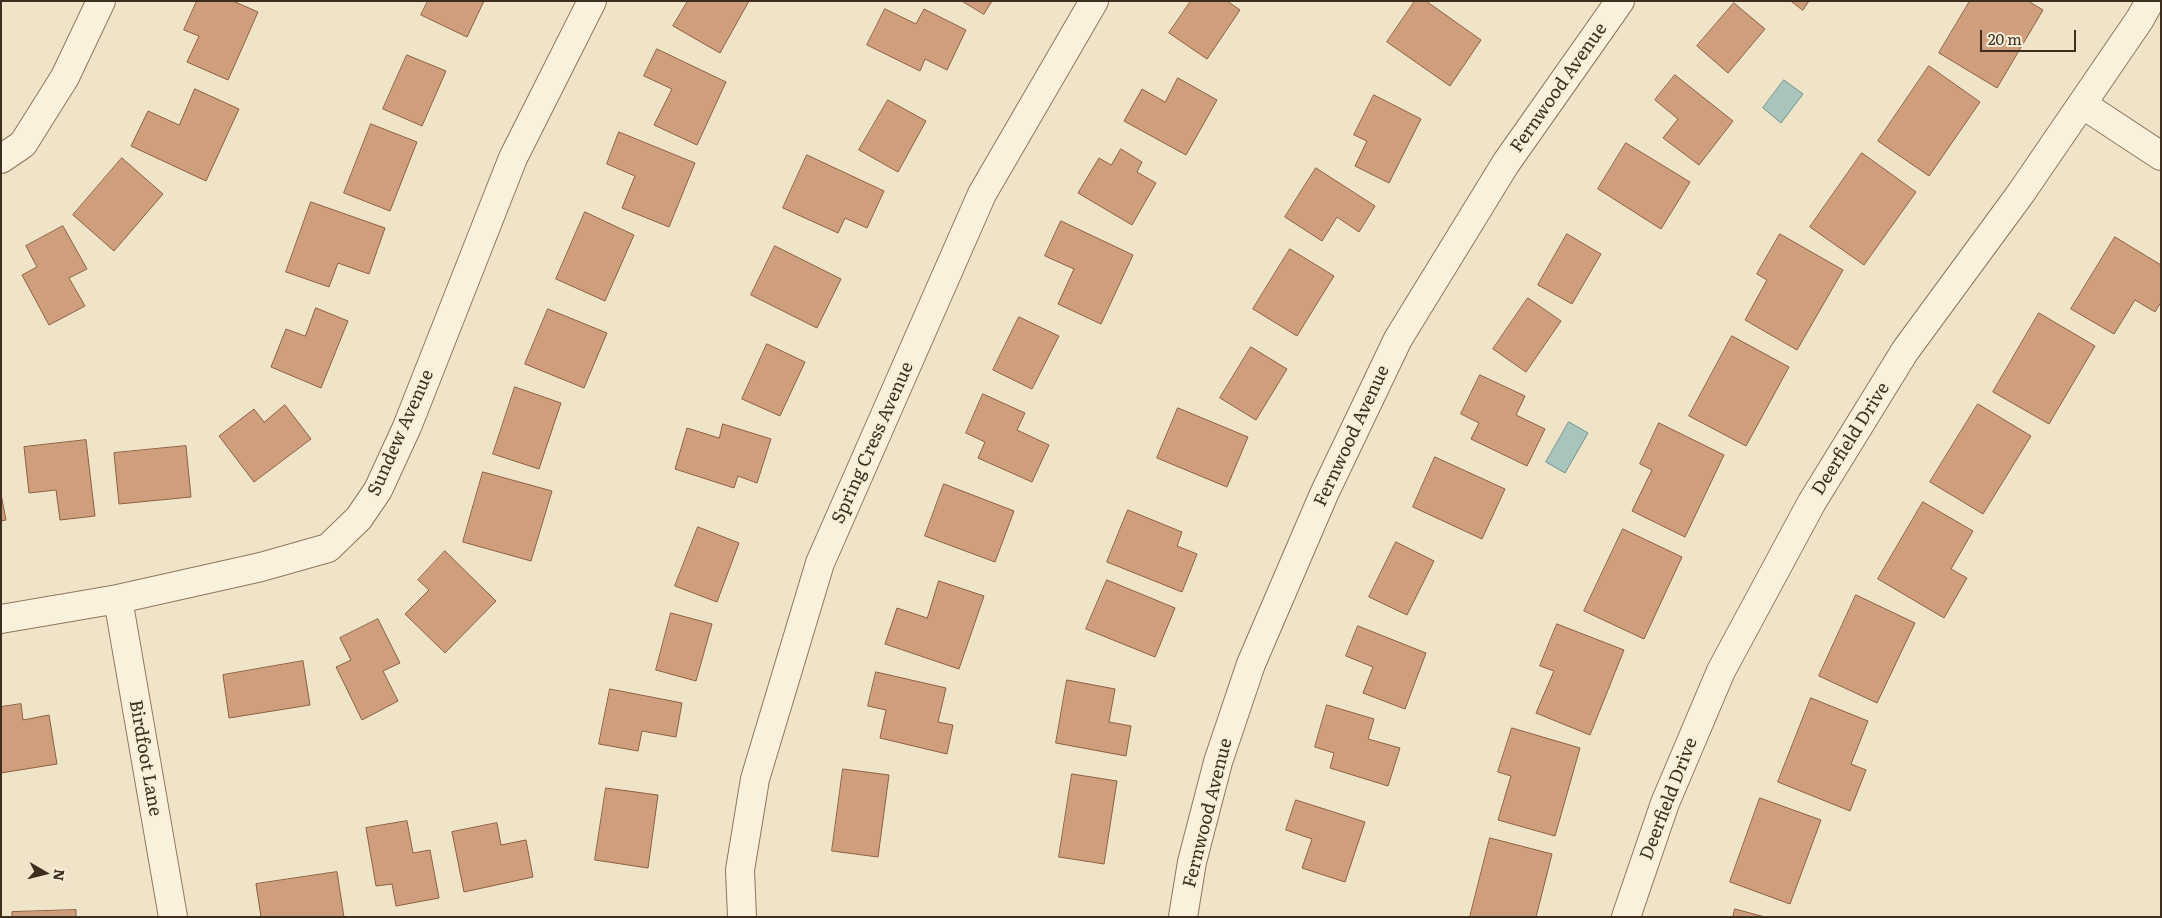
<!DOCTYPE html>
<style>
body{margin:0}
#map{position:relative;width:2162px;height:918px;overflow:hidden;background:#f0e4c8;font-family:Literata,serif}
canvas{display:block}
.frame{position:absolute;inset:0;border:2px solid #3d2e20;pointer-events:none}
.north{position:absolute;left:20px;top:848px;width:50px;height:50px;-webkit-text-stroke:4px #f7eed8;paint-order:stroke;rotate:98deg;font-size:14px;font-weight:700;line-height:20px;text-align:center;color:#3d2e20}
.north::after{content:'';display:block;margin:auto;width:18px;height:22px;background:#3d2e20;clip-path:polygon(50% 0,100% 100%,50% 72%,0 100%)}
.scale{position:absolute;left:1980px;top:30px;width:96px;height:22px;box-sizing:border-box;border:2px solid #3d2e20;border-top:0;padding-left:6px;font-size:15px;line-height:18px;white-space:nowrap;color:#3d2e20;-webkit-text-stroke:4px #f7eed8;paint-order:stroke}
</style>
<div id="map">
<canvas width="2162" height="918"></canvas>
<div class="frame"></div>
<div class="north">N</div>
<div class="scale">20 m</div>
</div>
<script>
const g = document.querySelector('canvas').getContext('2d');
g.lineJoin = 'round';
function fill(path, color) {
  g.fillStyle = color;
  g.fill(path, 'evenodd');
}
function stroke(path, color, width, dash) {
  g.strokeStyle = color;
  g.lineWidth = width;
  g.lineCap = dash ? 'butt' : 'round';
  g.setLineDash(dash || []);
  g.stroke(path);
}
function drawText(font, color, halo, rows, align = 'center') {
  g.font = font + ' Literata,serif';
  g.lineWidth = 4;
  g.setLineDash([]);
  g.textBaseline = 'middle';
  g.strokeStyle = halo;
  g.fillStyle = color;
  for (const [text, x, y, turn = 0] of rows) {
    g.save();
    g.translate(x, y);
    g.rotate((+turn || 0) * Math.PI / 180);
    g.textAlign = isNaN(turn) ? turn : align;
    if (halo) g.strokeText(text, 0, 0);
    g.fillText(text, 0, 0);
    g.restore();
  }
}
const water = new Path2D(`
 M1784,80L1803,94L1781,123L1763,108Z
 M1569,422L1588,433L1565,473L1546,462Z`);
const building = new Path2D(`
 M197,1H233L258,12L228,80L187,62L199,36L184,30Z
 M428,1H484L467,37L421,15Z
 M688,1H749L720,53L673,26Z
 M962,1H992L984,14Z
 M1191,1H1227L1240,10L1207,59L1169,33Z
 M1415,1H1426L1481,40L1450,86L1387,42Z
 M1791,1H1809L1803,10Z
 M1970,1H2028L2043,10L1997,88L1939,53Z
 M1734,3L1765,29L1728,73L1697,46Z
 M885,9L916,24L924,9L966,30L947,70L925,59L920,71L867,45Z
 M657,49L726,82L697,145L654,125L672,89L644,76Z
 M407,55L446,71L422,126L383,109Z
 M1929,66L1980,102L1929,176L1878,141Z
 M1675,75L1733,121L1699,165L1663,138L1678,119L1655,100Z
 M1178,78L1217,100L1186,155L1124,121L1142,89L1165,102Z
 M195,89L239,109L206,181L131,146L148,111L179,125Z
 M1374,95L1421,119L1389,183L1355,166L1367,141L1354,135Z
 M888,100L926,121L898,172L859,150Z
 M371,124L417,142L390,211L344,193Z
 M619,132L695,163L669,227L622,208L635,176L607,164Z
 M1626,143L1690,182L1661,229L1598,189Z
 M1121,149L1142,162L1137,172L1156,183L1132,225L1078,193L1099,158L1111,165Z
 M1862,153L1916,192L1864,265L1810,227Z
 M807,155L884,191L867,228L845,218L838,233L783,208Z
 M122,158L163,194L114,251L73,215Z
 M1316,168L1375,206L1359,232L1337,217L1322,241L1285,217Z
 M311,202L385,228L369,274L338,263L329,287L286,272Z
 M585,212L634,235L605,301L556,279Z
 M1061,221L1133,255L1101,324L1058,304L1074,269L1045,256Z
 M63,226L87,269L69,278L85,306L49,325L22,275L37,267L26,246Z
 M1567,234L1601,254L1572,304L1538,285Z
 M1780,234L1843,270L1797,350L1745,320L1767,280L1757,274Z
 M2115,237L2161,265V302L2155,312L2135,300L2114,334L2071,309Z
 M775,246L841,279L817,328L751,295Z
 M1290,249L1334,276L1297,336L1253,309Z
 M1528,298L1561,321L1526,372L1493,349Z
 M316,308L348,321L321,388L271,367L286,329L305,336Z
 M548,309L607,333L584,388L525,364Z
 M2039,313L2095,346L2049,424L1993,392Z
 M1019,317L1059,336L1032,389L993,370Z
 M1732,336L1789,367L1746,446L1689,416Z
 M767,344L805,362L780,416L742,399Z
 M1251,347L1287,369L1256,420L1220,398Z
 M1480,375L1525,396L1516,415L1545,429L1527,466L1471,439L1479,423L1461,414Z
 M515,387L561,403L539,469L493,454Z
 M983,394L1025,413L1017,430L1049,445L1032,482L978,458L985,442L966,433Z
 M1978,404L2031,436L1983,514L1930,482Z
 M285,405L311,439L254,482L219,436L254,409L264,422Z
 M1178,408L1248,437L1227,487L1157,458Z
 M1659,423L1724,455L1685,537L1632,511L1652,470L1640,464Z
 M723,424L771,439L757,483L738,476L734,488L675,469L687,428L719,438Z
 M86,440L95,516L60,520L56,490L29,493L24,447Z
 M186,446L191,497L119,504L114,453Z
 M1435,457L1505,489L1482,539L1413,507Z
 M483,472L552,491L531,561L463,542Z
 M944,484L1014,511L995,562L925,536Z
 M1,494L6,520L1,521Z
 M1923,502L1973,531L1951,569L1967,578L1944,618L1878,579Z
 M1128,510L1182,532L1177,546L1197,554L1182,592L1107,562Z
 M698,527L739,543L717,602L675,586Z
 M1623,529L1682,557L1644,639L1584,611Z
 M1396,542L1434,561L1407,615L1369,597Z
 M445,551L496,601L445,653L405,614L429,590L418,580Z
 M1107,580L1175,608L1155,657L1086,629Z
 M939,581L984,596L959,669L885,644L897,608L927,618Z
 M1856,595L1915,623L1877,703L1819,676Z
 M671,613L712,624L696,681L656,670Z
 M378,619L400,663L383,671L398,701L362,720L336,667L351,660L340,638Z
 M1557,624L1624,650L1590,735L1536,713L1554,671L1540,666Z
 M1358,626L1426,653L1405,709L1363,693L1373,667L1346,656Z
 M303,661L310,705L229,718L223,675Z
 M876,672L946,688L938,722L953,725L947,754L880,738L886,710L868,706Z
 M1067,680L1115,689L1109,722L1131,726L1126,756L1056,743Z
 M610,689L682,703L676,737L642,731L638,751L599,744Z
 M1811,698L1868,721L1851,764L1866,770L1850,811L1778,782Z
 M21,704L23,720L49,715L57,764L1,773V707Z
 M1327,705L1374,719L1368,739L1400,748L1388,786L1330,768L1334,753L1315,747Z
 M1512,728L1580,748L1555,836L1498,820L1511,776L1498,772Z
 M843,769L889,775L878,857L832,851Z
 M1072,774L1117,781L1104,864L1059,857Z
 M606,788L658,795L648,868L595,860Z
 M1760,798L1821,820L1790,904L1730,882Z
 M1296,800L1365,822L1345,882L1302,868L1312,839L1286,830Z
 M407,821L413,853L430,850L439,898L396,906L392,884L376,886L366,828Z
 M497,823L501,845L526,840L533,877L464,892L452,832Z
 M1490,838L1552,854L1536,917H1470Z
 M337,872L344,917H261L256,884Z
 M1735,909L1765,917H1733Z
 M76,910V917H12V912Z`);
const street = new Path2D(`
 M2082,104L2161,156
 M1,159L23,144L65,77L101,1
 M118,599L173,917
 M1,619L118,599L261,567L328,548L359,518L378,490L407,427L513,158L592,1
 M742,917L740,870L755,779L820,563L982,194L1094,1
 M1183,917L1192,862L1218,762L1251,664L1324,494L1398,339L1506,163L1620,1
 M1626,917L1665,803L1721,671L1812,502L1905,351L2021,193L2140,19L2150,1`);
const streetNames = [
 ["Fernwood Avenue",1559,88,-55],
 ["Sundew Avenue",401,433,-66],
 ["Fernwood Avenue",1352,436,-65],
 ["Deerfield Drive",1851,439,-58],
 ["Spring Cress Avenue",873,443,-66],
 ["Birdfoot Lane",145,758,80],
 ["Deerfield Drive",1669,799,-69],
 ["Fernwood Avenue",1208,813,-76]
];
fill(water, '#a9c4bc');
stroke(water, '#6f938a', 1);
fill(building, '#cf9f7d');
stroke(building, '#8d5f41', 1);
stroke(street, '#8d765c', 30);
stroke(street, '#faf1dc', 28);
drawText('18px', '#3d2e20', '#f7eed8', streetNames);
</script>
